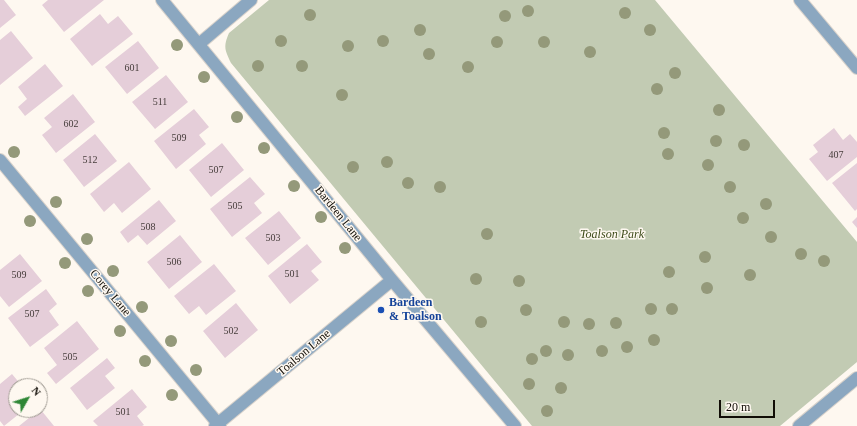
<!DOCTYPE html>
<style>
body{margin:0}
#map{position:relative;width:857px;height:426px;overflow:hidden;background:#fef8f0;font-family:Georgia,serif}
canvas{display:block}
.north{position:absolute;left:8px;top:378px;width:40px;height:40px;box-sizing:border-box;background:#fef8f0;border:1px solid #9f9a92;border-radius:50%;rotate:51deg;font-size:11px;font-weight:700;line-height:16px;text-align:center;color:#110d06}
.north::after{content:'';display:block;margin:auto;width:14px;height:18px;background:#2e8635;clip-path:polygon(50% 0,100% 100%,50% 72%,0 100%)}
.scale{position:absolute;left:719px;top:400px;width:56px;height:18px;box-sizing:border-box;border:2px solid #110d06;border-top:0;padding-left:5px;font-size:12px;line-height:14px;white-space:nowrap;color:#110d06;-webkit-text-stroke:3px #fef8f0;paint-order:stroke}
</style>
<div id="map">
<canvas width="857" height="426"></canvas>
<div class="north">N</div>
<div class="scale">20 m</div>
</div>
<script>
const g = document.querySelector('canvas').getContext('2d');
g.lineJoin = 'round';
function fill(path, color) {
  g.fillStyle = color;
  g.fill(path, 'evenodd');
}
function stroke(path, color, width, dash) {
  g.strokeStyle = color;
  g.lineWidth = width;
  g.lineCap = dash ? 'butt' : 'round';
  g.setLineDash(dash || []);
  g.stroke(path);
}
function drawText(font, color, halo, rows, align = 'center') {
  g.font = font + ' Georgia,serif';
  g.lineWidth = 3;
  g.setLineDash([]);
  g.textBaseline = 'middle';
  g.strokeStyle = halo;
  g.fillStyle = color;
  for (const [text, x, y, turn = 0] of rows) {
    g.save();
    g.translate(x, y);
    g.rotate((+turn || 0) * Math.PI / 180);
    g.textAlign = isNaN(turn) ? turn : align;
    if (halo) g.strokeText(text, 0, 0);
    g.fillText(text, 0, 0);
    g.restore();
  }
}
const green = new Path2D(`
 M269,0H655L857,242V362L780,426H532L231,63C225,50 223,47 229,33Z`);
const building = new Path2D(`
 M0,0H4L16,15L0,28Z
 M48,0H104L64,32L42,5Z
 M100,14L108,24L118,16L133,34L92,66L70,39Z
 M11,31L33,58L0,85V40Z
 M138,41L159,68L127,94L105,67Z
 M45,64L63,86L25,116L18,107L27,99L18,87Z
 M166,75L188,102L155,129L132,102Z
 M73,94L95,122L56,153L42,135L52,127L44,118Z
 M194,109L209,127L199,135L206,144L176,169L154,141Z
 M834,128L843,140L850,134L857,142V157L827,181L809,159L818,152L813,145Z
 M95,134L117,161L84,187L63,160Z
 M222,143L244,170L211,197L189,170Z
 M129,162L151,189L122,213L114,203L104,212L90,194Z
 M857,163V209L855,211L832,183Z
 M250,177L265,194L254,203L262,213L232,237L210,209Z
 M159,200L176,221L147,245L138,235L128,243L120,232Z
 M279,211L301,238L268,265L245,238Z
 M857,217V228L852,222Z
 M180,235L202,262L169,289L147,262Z
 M307,244L322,262L311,271L319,280L290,304L268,276Z
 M20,254L42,281L9,307L0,296V270Z
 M214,264L236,291L206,315L199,306L189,314L174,296Z
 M46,289L57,304L49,311L59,325L30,347L8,318Z
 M236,303L258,330L225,358L203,331Z
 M77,321L99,349L56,384L47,373L57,365L44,348Z
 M107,358L115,368L105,376L115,388L87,410L70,388Z
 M12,374L22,386H16V410H24L4,426L0,421V384Z
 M132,389L147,407L137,416L144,425L142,426H98L93,421Z
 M39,410H41L54,426H19Z`);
const minor = new Path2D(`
 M162,0L392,280L515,426
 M800,0L857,68
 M199,44L251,0
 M0,160L220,426
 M215,426L392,280
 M799,426L857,378`);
const trees = [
 [528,11],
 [625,13],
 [310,15],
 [505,16],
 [420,30],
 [650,30],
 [281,41],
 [383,41],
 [497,42],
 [544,42],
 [177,45],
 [348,46],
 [590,52],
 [429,54],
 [258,66],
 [302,66],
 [468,67],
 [675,73],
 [204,77],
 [657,89],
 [342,95],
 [719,110],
 [237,117],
 [664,133],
 [716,141],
 [744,145],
 [264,148],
 [14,152],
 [668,154],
 [387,162],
 [708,165],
 [353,167],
 [408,183],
 [294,186],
 [440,187],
 [730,187],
 [56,202],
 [766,204],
 [321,217],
 [743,218],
 [30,221],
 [487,234],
 [771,237],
 [87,239],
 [345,248],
 [801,254],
 [705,257],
 [824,261],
 [65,263],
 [113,271],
 [669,272],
 [750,275],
 [476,279],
 [519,281],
 [707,288],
 [88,291],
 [142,307],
 [651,309],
 [672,309],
 [526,310],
 [481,322],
 [564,322],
 [616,323],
 [589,324],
 [120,331],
 [654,340],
 [171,341],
 [627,347],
 [546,351],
 [602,351],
 [568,355],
 [532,359],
 [145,361],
 [196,370],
 [529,384],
 [561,388],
 [172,395],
 [547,411]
];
const markers = [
 [381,310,4,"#1a4fb4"]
];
const numberNames = [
 ["601",132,68],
 ["511",160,102],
 ["602",71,124],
 ["509",179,138],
 ["407",836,155],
 ["512",90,160],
 ["507",216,170],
 ["505",235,206],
 ["508",148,227],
 ["503",273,238],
 ["506",174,262],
 ["501",292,274],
 ["509",19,275],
 ["507",32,314],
 ["502",231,331],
 ["505",70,357],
 ["501",123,412]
];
const streetNames = [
 ["Bardeen Lane",338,214,51],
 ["Corey Lane",110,293,50],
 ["Toalson Lane",304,353,-40]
];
const parkNames = [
 ["Toalson Park",612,235]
];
const transitNames = [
 ["Bardeen",389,303],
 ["& Toalson",389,317]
];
fill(green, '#c2cbb3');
fill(building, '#e5ced9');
stroke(minor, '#d8d2cb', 14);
stroke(minor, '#8ba7c0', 12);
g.fillStyle = '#94997a';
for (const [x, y] of trees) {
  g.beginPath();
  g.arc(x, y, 6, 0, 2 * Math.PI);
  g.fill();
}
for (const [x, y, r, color] of markers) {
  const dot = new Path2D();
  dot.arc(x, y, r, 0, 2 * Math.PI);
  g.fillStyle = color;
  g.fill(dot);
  stroke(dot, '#fef8f0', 1.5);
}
drawText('10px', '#463d3b', null, numberNames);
drawText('12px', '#110d06', '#fef8f0', streetNames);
drawText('italic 12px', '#3d4b19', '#fef8f0', parkNames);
drawText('bold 12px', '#164399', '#fef8f0', transitNames, 'left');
</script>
